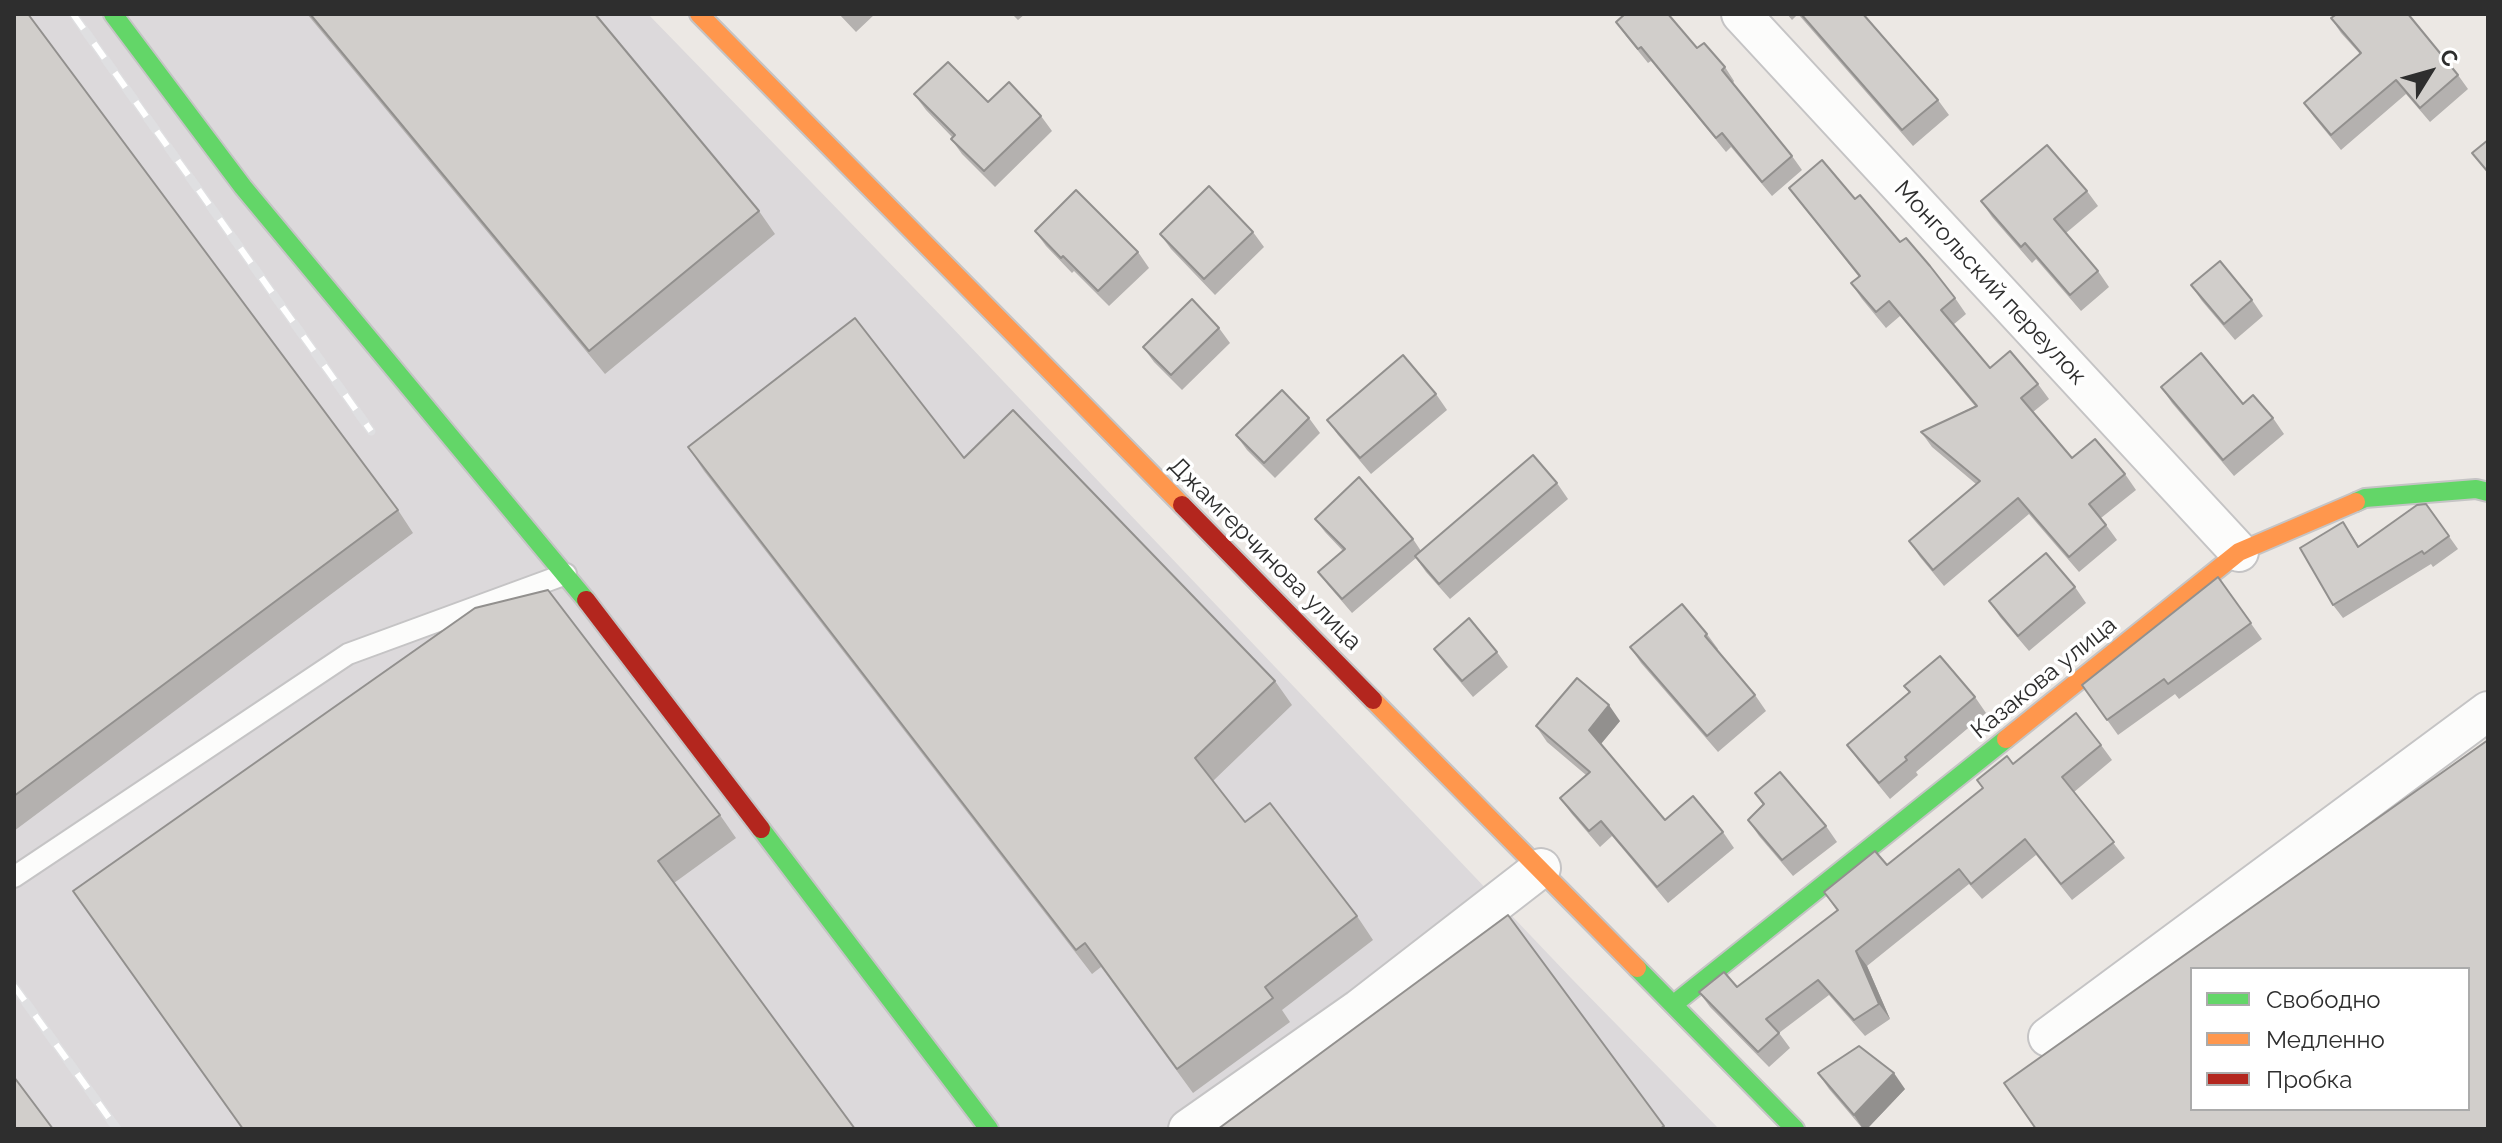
<!DOCTYPE html>
<meta charset="utf-8">
<style>
body{margin:0}
#map{position:relative;width:2502px;height:1143px;overflow:hidden;background:#ece8e4;font-family:Raleway,sans-serif}
canvas{display:block}
.frame{position:absolute;inset:0;border:16px solid #2e2e2e;pointer-events:none}
.legend{position:absolute;left:2190px;top:967px;width:280px;height:144px;box-sizing:border-box;background:#fff;border:2px solid #ababab;margin:0;padding:10px 14px;list-style:none;font-size:24px;color:#2e2e2e}
.legend li{display:flex;align-items:center;gap:16px;height:40px}
.legend b{width:40px;border:2px solid #ababab}
.north{position:absolute;left:2390px;top:32px;width:80px;height:80px;-webkit-text-stroke:6px #fff;paint-order:stroke;rotate:53deg;font-size:22px;font-weight:700;line-height:32px;text-align:center;color:#2e2e2e}
.north::after{content:'';display:block;margin:auto;width:28px;height:36px;background:#2e2e2e;clip-path:polygon(50% 0,100% 100%,50% 72%,0 100%)}
</style>
<div id="map">
<canvas width="2502" height="1143"></canvas>
<div class="frame"></div>
<ul class="legend">
<li><b style="height:10px;background:#63d668"></b>Свободно</li>
<li><b style="height:10px;background:#ff974d"></b>Медленно</li>
<li><b style="height:10px;background:#b3261e"></b>Пробка</li>
</ul>
<div class="north">С</div>
</div>
<script>
const g = document.querySelector('canvas').getContext('2d');
g.lineJoin = 'round';
function fill(path, color) {
  g.fillStyle = color;
  g.fill(path, 'evenodd');
}
function stroke(path, color, width, dash) {
  g.strokeStyle = color;
  g.lineWidth = width;
  g.lineCap = dash ? 'butt' : 'round';
  g.setLineDash(dash || []);
  g.stroke(path);
}
function drawText(font, color, halo, rows, align = 'center') {
  g.font = font + ' Raleway,sans-serif';
  g.lineWidth = 7;
  g.setLineDash([]);
  g.textBaseline = 'middle';
  g.strokeStyle = halo;
  g.fillStyle = color;
  for (const [text, x, y, turn = 0] of rows) {
    g.save();
    g.translate(x, y);
    g.rotate((+turn || 0) * Math.PI / 180);
    g.textAlign = isNaN(turn) ? turn : align;
    if (halo) g.strokeText(text, 0, 0);
    g.fillText(text, 0, 0);
    g.restore();
  }
}
const industrial = new Path2D(`
 M14,14H648L945,320L1571,978L1719,1129H14Z`);
const lane = new Path2D(`
 M14,877L348,654L566,574`);
const street = new Path2D(`
 M1741,14L2239,552
 M2048,1037L2488,711
 M1188,1129L1359,1009L1541,868`);
const fast = new Path2D(`
 M113,14L243,187L586,600
 M2356,502L2365,498L2476,489L2488,492
 M761,829L989,1129
 M1637,968L1795,1129
 M1674,1004L2006,739`);
const slow = new Path2D(`
 M699,14L1182,505
 M1373,700L1637,968
 M2006,739L2239,552L2356,502`);
const jam = new Path2D(`
 M1182,505L1373,700
 M586,600L761,829`);
const rail = new Path2D(`
 M73,14L371,431
 M14,986L117,1129`);
const wall = new Path2D(`
 M14,14L398,510L413,533L14,831Z
 M307,14H595L759,211L775,234L605,374Z
 M839,14H875L856,32Z
 M1012,14H1025L1018,20Z
 M1787,14H1863L1938,100L1949,115L1913,146L1798,14L1792,20Z
 M2331,18L2458,75L2468,89L2430,122L2406,94L2341,150L2314,117L2304,103L2360,54L2341,33Z
 M1616,22L1697,48L1725,67L1734,81L1733,83L1792,156L1802,170L1772,196L1731,147L1726,152L1651,61L1648,63L1626,36Z
 M914,94L988,102L1041,116L1052,131L995,187L962,154L951,139L952,137L926,110Z
 M1789,188L1855,199L1900,242L1955,298L1966,314L1953,325L1990,368L2038,384L2049,399L2033,412L2072,458L2125,474L2136,490L2101,518L2117,540L2079,572L2029,514L1944,586L1920,557L1909,541L1976,484L1932,447L1921,432L1975,406L1900,316L1886,328L1862,299L1851,283L1859,277Z
 M2087,191L2098,206L2066,233L2098,271L2109,287L2081,311L2036,259L2032,263L1992,217L1981,201Z
 M1035,231L1138,252L1149,268L1109,306L1074,271L1072,273L1046,246Z
 M1253,232L1264,247L1215,295L1171,249L1160,234Z
 M2191,285L2252,300L2263,316L2235,340L2202,301Z
 M1219,328L1230,343L1182,390L1154,362L1143,347Z
 M2161,387L2243,404L2273,418L2284,434L2234,476L2172,403Z
 M1436,394L1447,410L1371,474L1338,435L1327,420Z
 M1309,418L1320,433L1275,478L1247,450L1236,435Z
 M688,447L964,458L1275,681L1292,705L1213,781L1245,822L1357,916L1373,940L1282,1010L1290,1022L1193,1093L1101,967L1092,974L704,471Z
 M1557,483L1568,499L1450,599L1426,572L1416,558L1352,613L1328,585L1318,572L1343,551L1325,532L1315,519L1413,539L1421,551Z
 M2426,504L2458,549L2433,567L2431,564L2343,618L2333,605L2343,522L2359,546Z
 M2218,577L2262,639L2179,699L2175,694L2118,735L2082,685Z
 M2075,587L2086,603L2029,651L2000,617L1989,601Z
 M1707,634L1718,649L1717,650L1755,695L1766,711L1718,752L1641,663L1630,647Z
 M1434,649L1497,652L1508,667L1473,697L1445,664Z
 M1904,686L1975,697L1986,713L1916,772L1918,775L1890,799L1858,760L1847,745L1909,692Z
 M1620,721L1601,744L1665,820L1723,832L1734,848L1668,903L1612,836L1600,847L1571,813L1560,798L1586,775L1547,742L1536,726Z
 M2101,745L2112,760L2074,792L2125,858L2072,900L2036,855L1982,899L1969,884L1867,966L1890,1019L1865,1036L1829,995L1779,1033L1790,1048L1769,1067L1710,1007L1699,992L1737,987L1837,911L1824,892L1887,865L1983,788L1977,780L2013,764Z
 M1755,793L1826,826L1837,842L1793,876L1759,836L1748,820L1763,805Z
 M720,815L736,838L674,883L243,1129Z
 M1818,1073L1905,1089L1867,1129H1863L1829,1089Z`);
const shadedWall = new Path2D(`
 M1609,705L1620,721L1600,745L1589,730Z
 M1856,951L1867,966L1890,1019L1879,1004Z
 M1894,1073L1905,1089L1867,1129H1863L1854,1115Z`);
const building = new Path2D(`
 M14,14H28L398,510L14,796Z
 M310,14H595L759,211L589,351Z
 M1625,14H1668L1697,48L1704,43L1725,67L1722,70L1792,156L1762,182L1722,133L1716,138L1641,47L1638,49L1616,22Z
 M1801,14H1863L1938,100L1902,130Z
 M2337,14H2408L2458,75L2420,108L2396,80L2331,135L2304,103L2361,53L2331,18Z
 M948,62L988,102L1009,82L1041,116L984,171L951,139L955,135L914,94Z
 M2488,140V172L2472,153Z
 M2047,145L2087,191L2054,219L2098,271L2070,295L2025,243L2021,247L1981,201Z
 M1822,160L1855,199L1860,195L1900,242L1906,238L1930,266L1955,298L1941,310L1990,368L2010,351L2038,384L2021,398L2072,458L2095,439L2125,474L2089,504L2106,525L2069,557L2018,498L1933,570L1909,541L1980,481L1921,432L1977,406L1889,301L1876,312L1851,283L1860,276L1789,188Z
 M1209,186L1253,232L1204,279L1160,234Z
 M1076,190L1138,252L1098,291L1063,256L1061,258L1035,231Z
 M2220,261L2252,300L2224,324L2191,285Z
 M1192,299L1219,328L1171,375L1143,347Z
 M855,318L964,458L1013,410L1275,681L1195,758L1245,822L1270,803L1357,916L1265,987L1273,998L1177,1069L1085,943L1076,950L688,447Z
 M2201,353L2243,404L2253,395L2273,418L2223,460L2161,387Z
 M1403,355L1436,394L1360,458L1327,420Z
 M1282,390L1309,418L1264,463L1236,435Z
 M1533,455L1557,483L1439,584L1415,556Z
 M1359,477L1413,539L1342,599L1318,572L1345,549L1315,519Z
 M2426,504L2449,536L2424,554L2422,551L2333,605L2300,548L2343,522L2358,547L2417,505Z
 M2046,553L2075,587L2018,636L1989,601Z
 M2218,577L2251,623L2168,684L2164,679L2107,720L2082,685Z
 M548,590L720,815L658,861L855,1129H243L73,891L475,608Z
 M1682,604L1707,634L1705,636L1755,695L1707,736L1630,647Z
 M1469,618L1497,652L1462,681L1434,649Z
 M1940,656L1975,697L1905,757L1907,760L1879,783L1847,745L1910,692L1904,686Z
 M1577,678L1609,705L1589,730L1665,820L1693,796L1723,832L1657,887L1601,821L1589,831L1560,798L1590,772L1536,726Z
 M2076,713L2101,745L2062,777L2114,842L2061,884L2025,839L1971,884L1959,869L1856,951L1879,1004L1854,1020L1818,980L1766,1019L1779,1033L1758,1052L1699,992L1724,972L1737,987L1838,910L1824,892L1875,851L1887,865L1983,788L1977,780L2007,756L2013,764Z
 M2488,740V1129H2036L2004,1083ZM2192,969H2468V1109H2192Z
 M1780,772L1826,826L1782,860L1748,820L1764,804L1755,793Z
 M1508,915L1664,1126L1660,1129H1218Z
 M1859,1046L1894,1073L1854,1115L1818,1073Z
 M14,1077L53,1129H14Z`);
const streetNames = [
 ["Монгольский переулок",1990,283,47],
 ["Джамгерчинова улица",1265,554,45],
 ["Казакова улица",2044,678,-39]
];
fill(industrial, '#dcd9db');
stroke(lane, '#c5c4c5', 24);
stroke(street, '#c5c4c5', 42);
stroke(fast, '#c5c4c5', 22);
stroke(slow, '#c5c4c5', 22);
stroke(jam, '#c5c4c5', 22);
stroke(lane, '#fcfcfb', 20);
stroke(street, '#fcfcfb', 38);
stroke(fast, '#63d668', 18);
stroke(slow, '#ff974d', 18);
stroke(jam, '#b3261e', 18);
stroke(rail, '#dfdfe1', 9);
stroke(rail, '#fff', 6, [18]);
fill(wall, '#b4b1af');
fill(shadedWall, '#92908e');
fill(building, '#d1cecb');
stroke(building, '#92908e', 2);
drawText('24px', '#2e2e2e', '#fff', streetNames);
</script>
